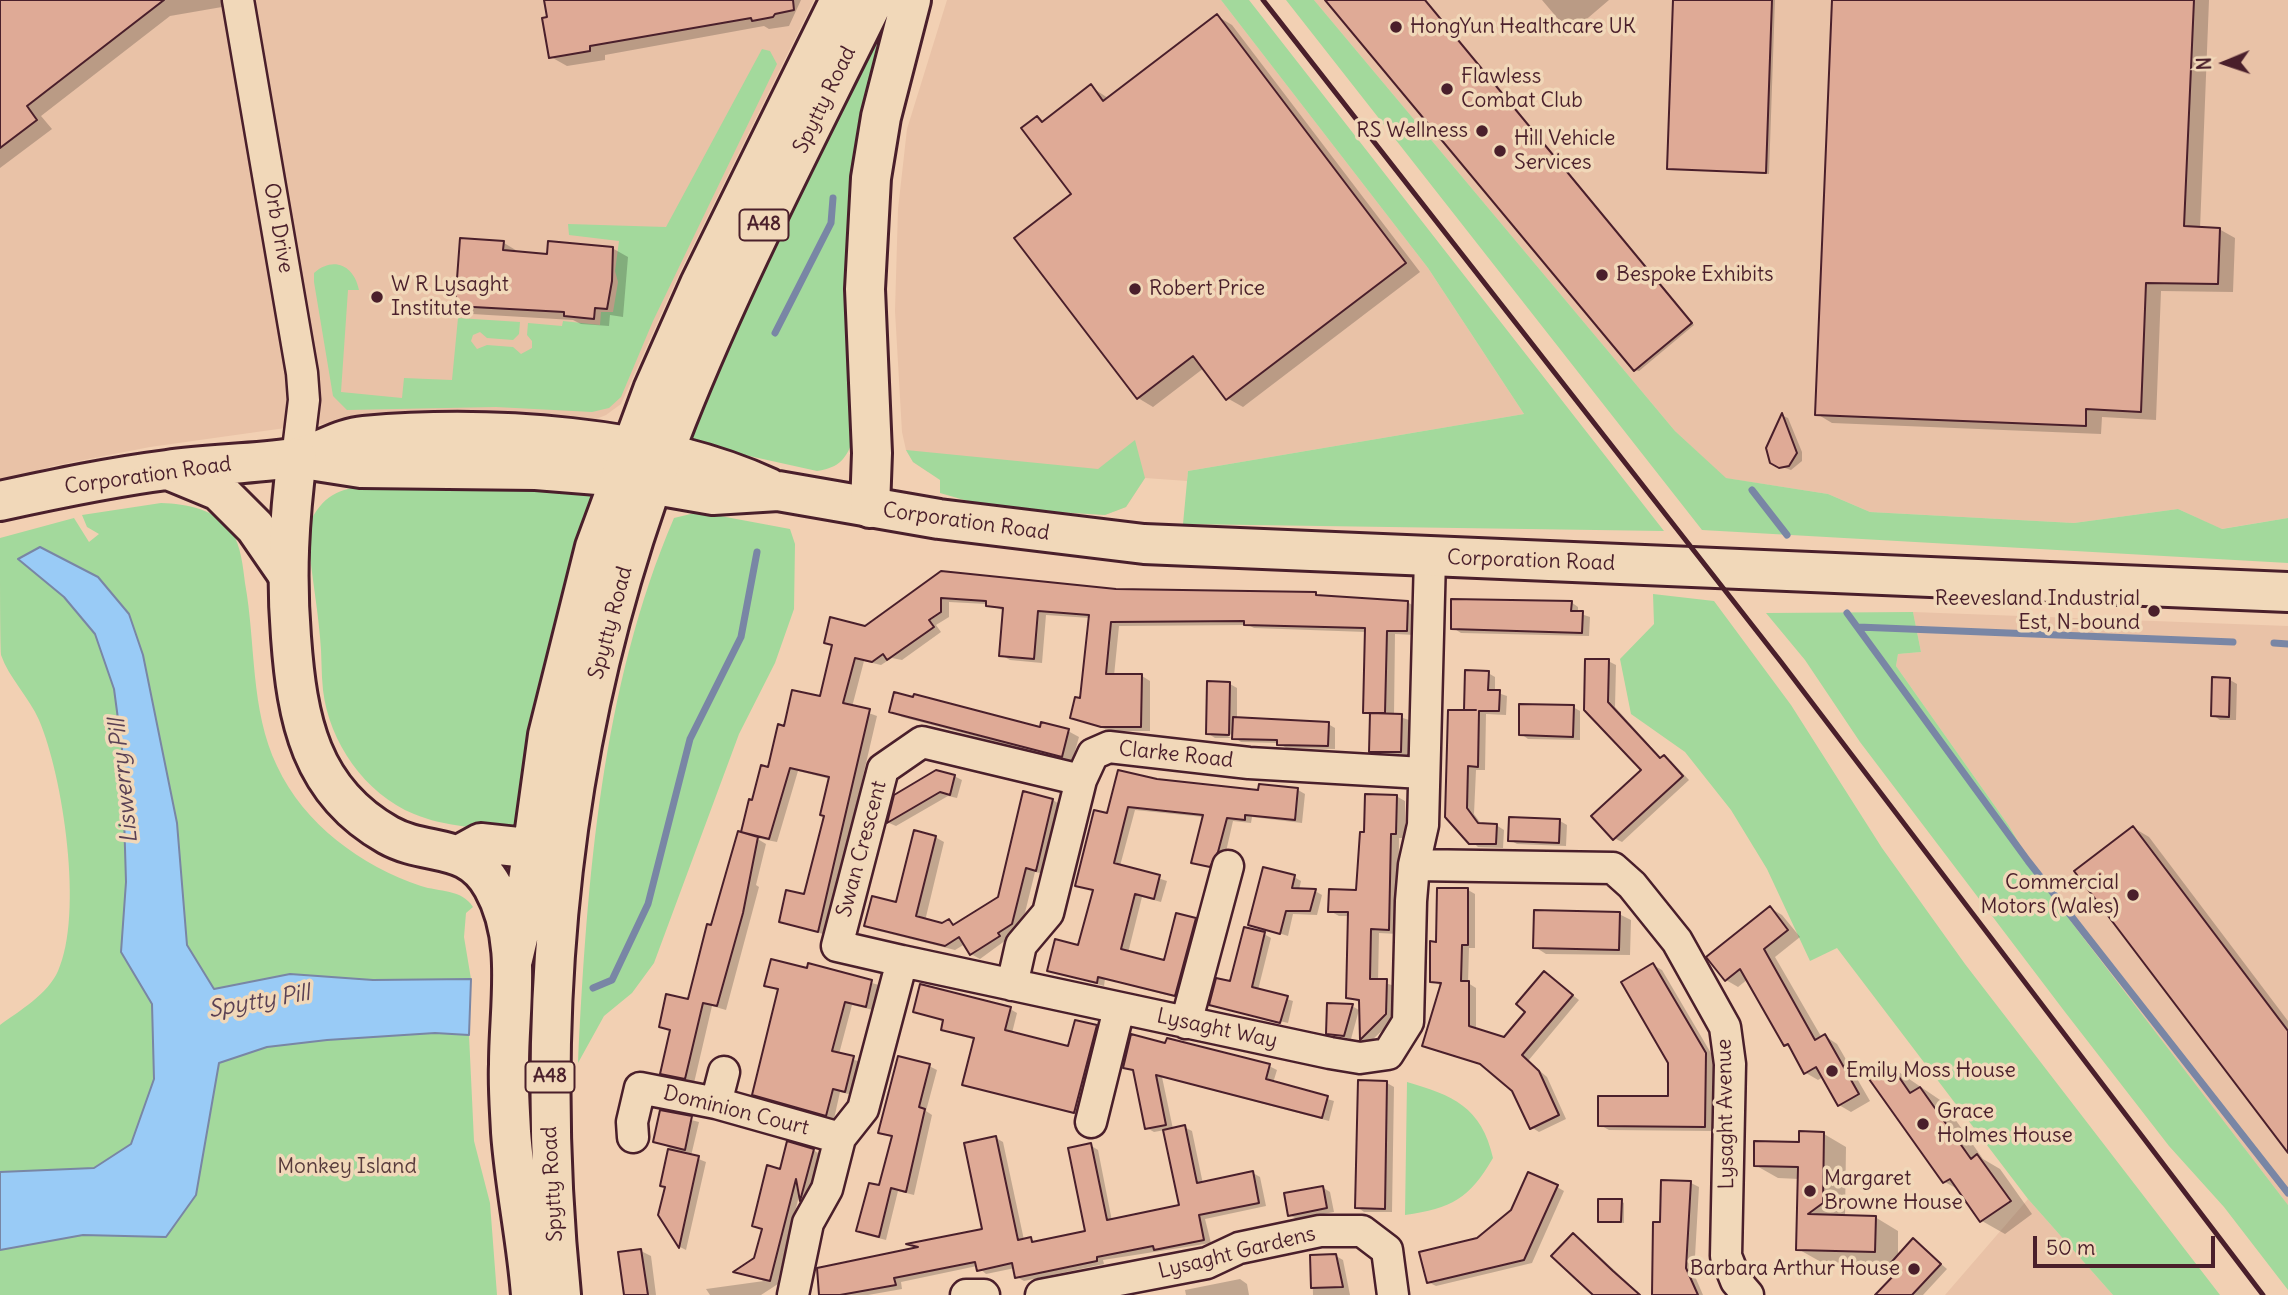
<!DOCTYPE html>
<style>
body{margin:0}
#map{position:relative;width:2288px;height:1295px;overflow:hidden;background:#f2d0b3;font-family:Delius,sans-serif}
canvas{display:block}
.north{position:absolute;left:2190px;top:28px;width:70px;height:70px;-webkit-text-stroke:5px #f1d8b9;paint-order:stroke;rotate:268deg;font-size:19px;font-weight:700;line-height:28px;text-align:center;color:#4a1f2b}
.north::after{content:'';display:block;margin:auto;width:24px;height:32px;background:#4a1f2b;clip-path:polygon(50% 0,100% 100%,50% 72%,0 100%)}
.scale{position:absolute;left:2033px;top:1236px;width:182px;height:32px;box-sizing:border-box;border:4px solid #4a1f2b;border-top:0;padding-left:9px;font-size:21px;line-height:24px;white-space:nowrap;color:#4a1f2b;-webkit-text-stroke:5px #f1d8b9;paint-order:stroke}
</style>
<div id="map">
<canvas width="2288" height="1295"></canvas>
<div class="north">N</div>
<div class="scale">50 m</div>
</div>
<script>
const g = document.querySelector('canvas').getContext('2d');
g.lineJoin = 'round';
function fill(path, color) {
  g.fillStyle = color;
  g.fill(path, 'evenodd');
}
function stroke(path, color, width, dash) {
  g.strokeStyle = color;
  g.lineWidth = width;
  g.lineCap = dash ? 'butt' : 'round';
  g.setLineDash(dash || []);
  g.stroke(path);
}
function drawText(font, color, halo, rows, align = 'center') {
  g.font = font + ' Delius,sans-serif';
  g.lineWidth = 7;
  g.setLineDash([]);
  g.textBaseline = 'middle';
  g.strokeStyle = halo;
  g.fillStyle = color;
  for (const [text, x, y, turn = 0] of rows) {
    g.save();
    g.translate(x, y);
    g.rotate((+turn || 0) * Math.PI / 180);
    g.textAlign = isNaN(turn) ? turn : align;
    if (halo) g.strokeText(text, 0, 0);
    g.fillText(text, 0, 0);
    g.restore();
  }
}
const built = new Path2D(`
 M0,0H814L679,274L621,404L606,415L589,422L351,421L278,429L150,447L53,466L0,484Z
 M947,0H1221L1428,268L1524,414L1188,471L1187,481L1145,478L1126,507L1105,515L1071,513L928,472L913,462L906,450L902,432L895,311L898,209L907,129Z
 M1314,0H2288V518L2221,529L2178,509L2074,523L1870,512L1828,494L1725,478L1675,431Z
 M1913,612L2288,626V1205L2046,889L2009,826L1896,666L1898,654L1921,652Z
 M2028,1199L2113,1295H1945Z`);
const green = new Path2D(`
 M1221,0H1249L1664,531L1183,524L1188,471L1524,414L1428,268Z
 M1286,0H1314L1675,431L1726,478L1828,494L1870,512L2074,523L2178,509L2222,529L2288,518V563L1702,530Z
 M879,35L884,40L857,445H851C844,462 836,468 817,471L695,444L692,438L697,420L693,417L873,37Z
 M762,49L770,51L777,64L653,321L621,397L609,408L592,412L496,407L347,410L333,396L314,282V273C333,256 354,265 359,290H348L341,392L402,398L404,378L452,380L458,318L520,322L519,334L513,340L487,338L480,332L473,335L471,341L477,349L487,345L513,347L521,354L532,348V341L527,335L528,323L562,326L563,321L600,325L601,312H613L618,282L615,271L619,241L569,235L568,224L666,227Z
 M1135,440L1145,478L1126,507L1105,515L992,508L940,493V480L913,462L906,450L1098,469Z
 M369,483L596,491L531,741L513,831C480,828 445,827 414,814C365,794 329,742 323,690C321,673 322,655 320,637C317,600 309,563 308,526C324,493 336,492 369,483Z
 M161,503C187,504 216,509 232,532C241,546 243,567 245,583C256,644 250,709 277,766C304,824 361,866 421,886C439,892 462,889 473,907L466,913L464,937L471,979L469,1035L474,1141L490,1203L497,1295H0V1025C19,1011 48,994 58,971C84,914 63,776 39,720C29,697 9,678 1,655C0,638 0,562 0,538L74,518L89,542L99,534L87,527L82,515Z
 M699,512L790,529L795,544L794,609L775,663L739,734L654,963L632,993L604,1016L578,1063C587,880 601,688 674,518Z
 M1653,594L1714,601L1791,705L1882,848L1965,964L2220,1295H2113L2028,1199L1837,948L1810,961L1767,869L1731,810L1685,752L1631,714L1620,659L1654,624Z
 M1913,612L1921,652L1898,654L1896,666L2009,826L2046,889L2288,1205V1290L2224,1207L2169,1146L2065,1012L1860,742L1805,660L1766,613Z
 M1407,1082C1452,1095 1482,1107 1493,1158C1469,1199 1452,1208 1405,1215Z`);
const water = new Path2D(`
 M40,547L98,577L129,614L143,655L177,823L187,945L214,989L290,974L373,980L471,979L469,1035L435,1033L327,1040L267,1047L219,1063L196,1195L166,1237L83,1235L0,1250V1172L94,1168L131,1144L154,1079L152,1004L121,952L126,882L122,749L114,689L95,634L64,597L18,559Z`);
const shadow = new Path2D(`
 M0,0H221L222,7L170,16L41,116L52,129L0,168Z
 M546,0H801L789,26L769,29L764,26L605,55V60L567,66L551,57Z
 M1327,0H1425L1694,325L1639,371L1635,370Z
 M1542,0H1609L1575,29L1559,20Z
 M1675,0H1775L1769,174L1669,168Z
 M1834,0H2209L2200,229H2219L2235,238L2233,292L2161,291L2156,420L2102,417L2101,434L1832,423L1817,414Z
 M1217,16L1232,25L1420,272L1243,407L1227,398L1204,368L1153,407L1138,398L1074,195L1037,118L1044,122L1091,87L1108,98Z
 M504,243L519,252L549,256L612,248L628,257L623,317L610,315L609,326L581,324L573,320L472,314L457,305Z
 M1783,416L1788,418L1802,452V461L1791,470L1776,465Z
 M941,573L1116,591L1316,594L1322,598L1407,602L1416,607L1415,635L1395,634L1394,715L1409,720L1408,756L1378,755L1371,751V716L1365,712L1366,632L1254,628L1248,625L1119,626L1114,676H1142L1150,681V731H1111L1072,718L1081,700L1090,618L1046,615L1042,663L1010,660L1001,655L1005,611L986,604L949,602V617L936,625L941,632L902,660L892,658L881,665L864,661L852,707L877,716L826,935L781,921L806,897L825,816L830,779L798,771L777,842L756,838L766,844L756,885L759,887L726,1010L712,1006L694,1083L670,1078L662,1073L672,1031L661,1026L689,1001L750,801L753,802L769,769L785,728L821,698L833,646L826,642L865,628Z
 M1571,602L1578,607V613L1590,617L1589,636L1461,633L1453,628Z
 M1608,661L1616,665L1615,707L1662,759L1671,761L1689,780L1622,842L1614,838L1643,770L1586,709Z
 M1488,673L1495,677V692L1507,696L1506,715L1486,714L1485,770H1476L1474,814L1482,825H1496L1504,830L1503,848L1478,847L1447,817L1471,712Z
 M2230,680L2237,684L2236,720H2220L2213,715Z
 M1230,684L1237,688V719L1328,724L1335,728V749L1286,748L1279,743L1241,742L1223,729L1221,732L1231,738H1215L1207,733Z
 M1573,707L1580,711V740L1528,739L1521,734Z
 M891,711L1068,731L1079,737L1072,762L902,717Z
 M954,776L962,780L957,798L948,796L896,826L889,823L896,796Z
 M1156,781L1260,792L1298,790L1305,794L1302,823L1252,817L1251,823L1233,821L1225,856L1217,870L1193,862L1204,817L1135,810L1120,866L1167,881L1161,902L1142,897L1128,953L1165,962L1195,920L1202,924L1182,999L1105,979L1104,986L1049,970L1080,947L1094,891L1077,885L1109,815Z
 M1396,796L1405,801V838H1399L1398,934L1379,933L1378,981L1395,986L1394,1019L1368,1044L1360,1039L1361,1003L1348,997L1350,916H1339L1330,911L1358,891L1366,834Z
 M1053,800L1062,806L1045,874L1035,872L1021,929L980,959L971,954L965,944L955,950L875,930L866,925L897,905L935,837L944,842L925,921L942,925L949,921L956,925L999,898Z
 M1560,821L1567,825L1566,846L1517,844L1510,840Z
 M2134,828L2149,837L2288,1021V1150Z
 M1294,877L1301,881L1299,890L1315,891L1322,895L1317,915L1293,914L1288,936L1250,924Z
 M1468,890L1475,894V948H1469L1468,983L1476,988V1030L1505,1039L1527,1012L1544,973L1579,1000L1528,1061L1547,1077L1566,1119L1539,1132L1531,1127L1514,1090L1485,1066L1424,1045L1442,986L1432,981L1438,943Z
 M1770,908L1782,915L1800,937L1775,957L1822,1038L1825,1036L1837,1044L1870,1101L1851,1112L1839,1105L1823,1077L1818,1080L1806,1073L1793,1049L1785,1045L1748,979L1738,987L1726,980Z
 M1619,914L1631,920L1630,955L1546,954L1535,947Z
 M1264,934L1271,938L1258,990L1293,1001L1288,1023L1211,1004L1231,984Z
 M1653,965L1662,970L1715,1060L1714,1131L1609,1130L1600,1125L1669,1098V1062Z
 M809,966L879,985L873,1010L852,1005L839,1054L860,1062L852,1095L840,1092L834,1119L754,1094L779,991L766,985L808,970Z
 M1352,1006L1359,1010L1351,1039L1328,1033Z
 M1010,1009L1017,1013L1012,1033L1070,1048L1096,1027L1104,1031L1082,1116L964,1084L976,1040L950,1033L943,1029L945,1021L915,1011Z
 M929,1066L937,1070L926,1111L932,1115L914,1195L898,1191L886,1240L866,1235L858,1230L881,1187L893,1138L880,1132Z
 M1269,1066L1277,1070L1273,1083L1334,1101L1329,1121L1162,1077L1173,1129L1184,1127L1192,1131L1203,1184L1253,1173L1260,1177L1266,1206L1205,1219L1211,1243L1103,1260L1104,1264L1024,1281L1017,1277L1015,1268L986,1274L977,1266L901,1282L902,1289L868,1295H821L818,1269L918,1249L911,1245L984,1230L996,1138L1003,1142L1024,1240L1030,1239L1037,1243L1087,1232L1090,1145L1098,1150L1112,1221L1181,1207L1165,1130L1154,1132L1147,1128L1135,1072L1125,1067Z
 M1890,1066L1943,1102L1983,1159L2000,1169L2032,1214L2005,1234L1982,1221L1961,1191L1945,1182Z
 M1387,1083L1394,1087L1392,1212H1364L1357,1207Z
 M661,1112L699,1122L691,1156L706,1162L686,1250L680,1247L660,1215L667,1188L662,1185L670,1148L655,1141Z
 M1824,1134L1846,1147L1845,1217H1875L1898,1231V1258L1913,1240L1947,1269L1923,1295H1878L1898,1273L1892,1264L1821,1262L1798,1249L1799,1179L1778,1178L1755,1165Z
 M813,1150L820,1154L807,1203L802,1200L800,1192L778,1280L781,1282L761,1295H710L706,1289L764,1281L736,1272L756,1259L764,1230L754,1225L781,1171Z
 M1691,1183L1699,1187L1694,1274L1703,1295H1654L1662,1223Z
 M1322,1187L1330,1192L1334,1212L1297,1219L1289,1215Z
 M1557,1187L1564,1191L1532,1263L1436,1286L1428,1282L1477,1240Z
 M1621,1201L1624,1203V1223L1600,1221Z
 M1573,1235L1582,1240L1641,1295H1596Z
 M641,1251L651,1256L656,1295H626Z
 M1312,1256H1336L1343,1260L1350,1295H1313Z
 M1240,1279L1247,1284L1249,1295H1186L1185,1290Z`);
const stream = new Path2D(`
 M775,333L831,223L833,198
 M1752,490L1787,535
 M1847,613L2028,861L2288,1193
 M1858,627L2233,642
 M2274,643L2288,644
 M593,988L612,980L648,904L690,739L741,637L757,552`);
const building = new Path2D(`
 M0,0H164L27,106L37,120L0,148Z
 M544,0H793L794,10L775,14L773,17L752,21L751,18L590,46V51L549,58L542,18L547,17Z
 M1325,0H1425L1692,323L1634,371Z
 M1673,0H1772L1766,173L1667,169Z
 M1832,0H2194L2184,226L2220,228L2218,284L2146,283L2141,412L2086,409V426L1815,415Z
 M1217,14L1406,263L1226,400L1193,356L1137,399L1014,238L1071,194L1021,128L1037,116L1042,122L1091,84L1103,101Z
 M460,238L504,241L503,250L547,254L548,241L613,247L612,281L607,309L595,308L594,319L564,316V312L455,306Z
 M1782,413L1797,453L1789,466L1779,468L1770,463L1766,448Z
 M941,571L1116,589L1316,592V595L1408,601L1407,631H1387L1385,713H1363L1365,628L1244,625V621L1111,622L1106,674H1142L1141,727H1101L1070,718L1075,697L1080,698L1089,615L1038,611L1034,659L999,656L1003,608L986,606V601L941,598V612L929,620L934,627L887,660L883,654L872,662L855,658L843,703L870,709L818,932L779,922L786,890L804,894L824,816L820,815L829,777L790,768L769,839L741,832L758,837L743,913L717,1006L703,1003L685,1079L660,1074L670,1030L659,1027L666,994L688,999L707,924L711,925L738,831L741,832L749,799L752,800L761,765L768,767L778,724L784,726L792,690L820,696L832,645L824,643L830,617L865,626Z
 M1451,599L1572,601L1571,611H1583L1582,633L1451,629Z
 M1585,659H1609L1608,702L1660,758L1664,755L1683,776L1613,840L1591,816L1641,770L1584,710Z
 M1465,670L1489,671L1488,690H1500L1499,711H1479L1478,767L1468,766L1467,808L1478,823L1497,824L1496,844H1469L1445,817L1448,710H1476H1464Z
 M2212,677L2230,678L2229,717L2211,716Z
 M1207,681L1230,682L1229,735L1206,734Z
 M894,692L913,697L914,694L1040,727L1041,722L1069,729L1062,757L889,712Z
 M1519,704L1574,705L1573,737L1519,735Z
 M1370,713L1402,714L1401,752H1369Z
 M1233,717L1329,722L1328,746L1277,745V740L1232,739Z
 M936,770L955,775L950,795L940,792L887,823L894,795Z
 M1118,770L1157,779L1258,790L1259,784L1298,788L1295,820L1245,815V820L1227,818L1218,852L1210,867L1191,863L1203,815L1128,807L1114,863L1160,875L1154,899L1135,894L1121,949L1164,960L1176,913L1196,918L1175,996L1098,977L1097,983L1047,971L1055,939L1078,945L1093,890L1075,886L1094,810L1107,813Z
 M1023,791L1053,799L1036,871L1026,868L1012,924L998,933L1000,936L970,955L959,937L945,946L864,926L872,896L896,902L914,830L936,836L916,916L942,923L949,919L953,925L998,897Z
 M1365,794L1397,795L1396,834H1391L1389,930L1371,929L1370,979H1387L1386,1014L1360,1040L1359,1000L1346,998L1348,912H1328L1329,889L1356,890L1360,832H1364Z
 M1509,817L1560,819L1559,843L1508,841Z
 M2133,826L2288,1031V1153L2074,871Z
 M1263,867L1295,875L1292,888L1316,889L1310,911H1286L1280,934L1248,925Z
 M1437,888H1468V945H1462L1461,981H1469V1026L1504,1037L1525,1012L1516,1004L1544,971L1573,995L1522,1055L1539,1071L1559,1115L1530,1129L1512,1091L1480,1064L1422,1046L1441,983L1430,982V941L1436,942Z
 M1770,906L1788,930L1764,949L1815,1040L1825,1034L1859,1094L1838,1106L1816,1067L1804,1074L1788,1044L1784,1046L1740,969L1725,981L1706,957Z
 M1534,910L1620,912L1619,950L1533,948Z
 M1244,927L1265,932L1252,987L1288,996L1280,1023L1209,1005L1216,978L1230,981Z
 M771,959L807,968L808,963L872,980L866,1007L845,1002L832,1051L854,1056L845,1092L833,1089L826,1116L752,1095L778,989L764,986Z
 M1653,963L1706,1053L1705,1127L1598,1126V1096H1668V1063L1621,982Z
 M920,984L1011,1007L1005,1030L1068,1046L1075,1020L1097,1025L1074,1113L962,1085L974,1038L941,1030L943,1020L913,1012Z
 M1327,1003L1353,1004L1344,1036L1326,1034Z
 M1131,1034L1165,1043L1167,1038L1270,1064L1266,1079L1328,1096L1322,1118L1156,1075L1166,1125L1145,1129L1133,1070L1123,1068Z
 M898,1056L930,1064L919,1107L925,1109L906,1192L891,1188L879,1237L856,1231L869,1183L879,1185L892,1136L878,1133Z
 M1890,1064L1910,1093L1920,1087L1971,1159L1977,1154L2011,1201L1980,1222L1950,1179L1943,1183L1869,1079Z
 M1358,1080L1387,1081L1385,1209L1355,1208Z
 M660,1110L692,1116L685,1150L653,1142Z
 M1185,1125L1197,1183L1253,1171L1259,1203L1199,1215L1204,1240L1154,1250L1153,1246L1097,1257V1261L1015,1278L1012,1263L977,1271L975,1262L894,1278L896,1285L840,1295H819L817,1268L918,1247L906,1244L982,1229L964,1143L996,1136L1018,1240L1031,1237L1032,1242L1085,1231L1068,1148L1091,1143L1107,1220L1179,1205L1163,1130Z
 M1799,1131L1824,1132L1823,1203L1808,1214L1876,1216L1875,1252L1796,1250L1798,1167L1754,1166V1141L1799,1142Z
 M787,1141L814,1149L800,1201L796,1179L770,1281L733,1272L754,1258L762,1229L752,1226L767,1165L780,1169Z
 M668,1149L699,1156L679,1248L658,1215L665,1187L660,1186Z
 M1528,1172L1558,1185L1524,1260L1427,1283L1419,1252L1477,1238L1511,1210Z
 M1661,1180L1691,1181L1686,1268L1698,1295H1652L1653,1222H1660Z
 M1323,1186L1327,1208L1288,1216L1284,1193Z
 M1598,1199H1622L1621,1222H1598Z
 M1573,1233L1613,1271L1640,1295H1593L1551,1256Z
 M1913,1238L1941,1264L1912,1295H1875L1896,1273L1888,1266Z
 M641,1249L648,1295H624L618,1252Z
 M1336,1254L1343,1287L1311,1288L1310,1255Z`);
const street = new Path2D(`
 M238,0L302,373L304,400L297,458
 M1414,865L1613,868L1632,885L1677,941L1725,1027L1730,1064L1726,1256L1736,1281L1748,1295
 M902,961L837,946L883,769L922,742L1081,780
 M1012,985L1021,945L1048,913L1081,780L1093,754L1109,747L1249,763L1423,773
 M1186,1023L1228,866
 M716,1103L724,1072
 M1091,1122L1119,1009
 M633,1137L632,1122L640,1088L716,1103L840,1138
 M793,1295L808,1223L827,1189L840,1138L863,1109L902,961L1330,1053L1360,1058L1388,1054L1408,1022L1411,901L1414,865L1423,825L1430,557
 M966,1295H984
 M1041,1295L1207,1263L1239,1248L1320,1231H1362L1387,1250L1393,1295`);
const secondary = new Path2D(`
 M297,458L361,468L536,470L598,475L713,495L778,491L939,519L1144,544L2288,592
 M173,472L219,491L255,527L286,572
 M0,501C55,489 111,477 167,470C209,464 251,464 293,458C317,455 339,438 364,436C489,425 655,435 769,488`);
const primary = new Path2D(`
 M297,458C289,520 286,574 291,637C297,719 310,791 388,835C427,857 468,841 493,887C523,940 509,1005 509,1064C508,1086 510,1110 511,1132C515,1187 527,1241 531,1295
 M870,508L872,453L865,289L871,178L881,117L911,0
 M461,854L481,843L555,851
 M513,959L523,917L548,735L595,547L653,390L700,284L840,0
 M561,1295C531,995 564,700 677,419C734,276 806,139 874,0`);
const rail = new Path2D(`
 M1263,0L1781,662L2263,1295`);
const markers = [
 [1396,27,7,"#4a1f2b"],
 [1447,89,7,"#4a1f2b"],
 [1482,131,7,"#4a1f2b"],
 [1500,151,7,"#4a1f2b"],
 [1602,275,7,"#4a1f2b"],
 [1135,289,7,"#4a1f2b"],
 [377,297,7,"#4a1f2b"],
 [2154,611,7,"#4a1f2b"],
 [2133,895,7,"#4a1f2b"],
 [1832,1071,7,"#4a1f2b"],
 [1923,1124,7,"#4a1f2b"],
 [1810,1191,7,"#4a1f2b"],
 [1914,1269,7,"#4a1f2b"]
];
const shields = [
 [764,225,49],
 [550,1077,49]
];
const shieldNames = [
 ["A48",764,225],
 ["A48",550,1077]
];
const poiNames = [
 ["HongYun Healthcare UK",1410,27],
 ["Flawless",1461,77],
 ["Combat Club",1461,101],
 ["RS Wellness",1468,131,"right"],
 ["Hill Vehicle",1514,139],
 ["Services",1514,163],
 ["Bespoke Exhibits",1616,275],
 ["W R Lysaght",391,285],
 ["Institute",391,309],
 ["Robert Price",1149,289],
 ["Reevesland Industrial",2140,599,"right"],
 ["Est, N-bound",2140,623,"right"],
 ["Commercial",2119,883,"right"],
 ["Motors (Wales)",2119,907,"right"],
 ["Emily Moss House",1846,1071],
 ["Grace",1937,1112],
 ["Holmes House",1937,1136],
 ["Margaret",1824,1179],
 ["Browne House",1824,1203],
 ["Barbara Arthur House",1900,1269,"right"]
];
const streetNames = [
 ["Spytty Road",825,100,-64],
 ["Orb Drive",278,228,80],
 ["Corporation Road",148,476,-8],
 ["Corporation Road",966,522,8],
 ["Corporation Road",1531,561,2],
 ["Spytty Road",611,623,-75],
 ["Clarke Road",1176,755,6],
 ["Swan Crescent",862,849,-75],
 ["Lysaght Way",1217,1029,12],
 ["Dominion Court",736,1111,14],
 ["Lysaght Avenue",1726,1114,-91],
 ["Spytty Road",553,1184,-93],
 ["Lysaght Gardens",1237,1253,-14]
];
const parkNames = [
 ["Monkey Island",347,1167]
];
const waterNames = [
 ["Liswerry Pill",124,781,-96],
 ["Spytty Pill",259,1002,-10]
];
fill(built, '#e9c2a7');
fill(green, '#a3d99c');
fill(water, '#99cbf6');
stroke(water, '#7986a5', 2);
fill(shadow, '#0003');
stroke(stream, '#7986a5', 7);
fill(building, '#dfaa96');
stroke(building, '#4a1f2b', 2);
stroke(street, '#4a1f2b', 35);
stroke(secondary, '#4a1f2b', 44);
stroke(primary, '#4a1f2b', 44);
stroke(street, '#f1d8b9', 30);
stroke(secondary, '#f1d8b9', 38);
stroke(primary, '#f1d8b9', 38);
stroke(rail, '#4a1f2b', 5);
for (const [x, y, r, color] of markers) {
  const dot = new Path2D();
  dot.arc(x, y, r, 0, 2 * Math.PI);
  g.fillStyle = color;
  g.fill(dot);
  stroke(dot, '#f1d8b9', 2.5);
}
for (const [x, y, w] of shields) {
  const box = new Path2D();
  box.roundRect(x - w / 2, y - 15.5, w, 31, 5);
  g.fillStyle = '#f1d8b9';
  g.fill(box);
  stroke(box, '#4a1f2b', 2);
}
drawText('bold 19px', '#4a1f2b', null, shieldNames);
drawText('21px', '#4a1f2b', '#f1d8b9', poiNames, 'left');
drawText('21px', '#4a1f2b', '#f1d8b9', streetNames);
drawText('21px', '#573b3c', '#f1d8b9', parkNames);
drawText('italic 23px', '#5a4154', '#f1d8b9', waterNames);
</script>
